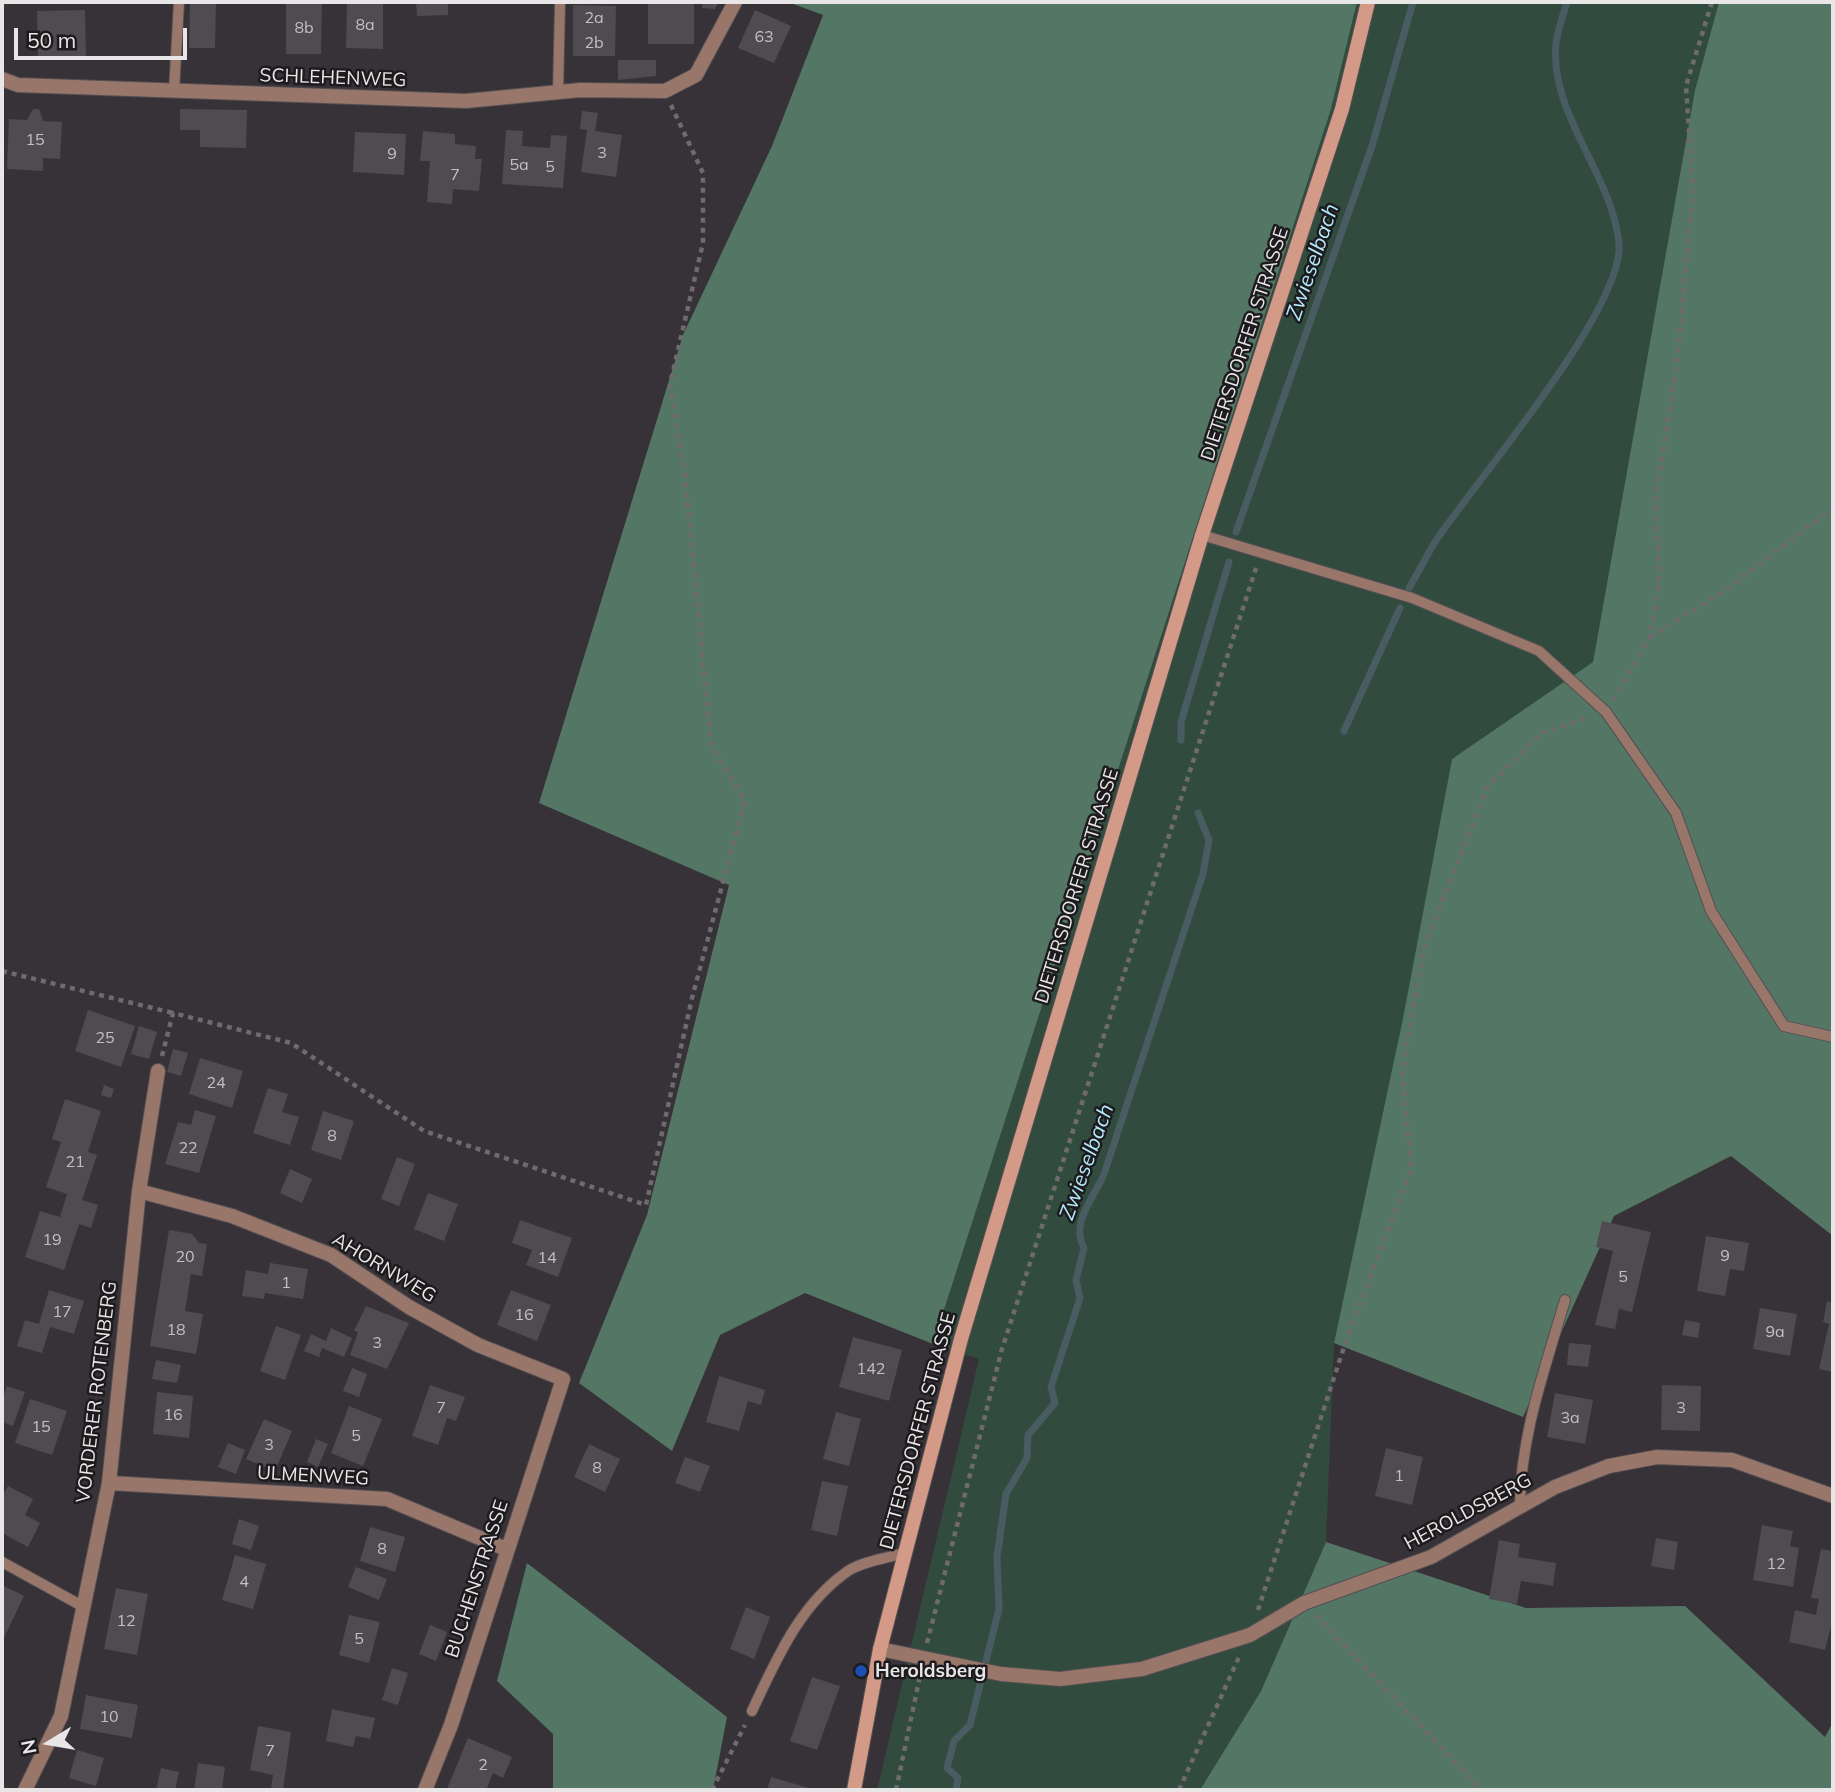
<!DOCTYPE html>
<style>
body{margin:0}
#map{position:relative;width:1835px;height:1792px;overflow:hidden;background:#373237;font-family:Mulish,sans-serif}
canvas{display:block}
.frame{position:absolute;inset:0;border:4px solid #e9e6e8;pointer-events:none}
.north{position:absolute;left:14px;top:1708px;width:70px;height:70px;-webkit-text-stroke:5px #1d1b1d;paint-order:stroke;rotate:259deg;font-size:19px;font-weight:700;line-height:28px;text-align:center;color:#e9e6e8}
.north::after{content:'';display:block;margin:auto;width:24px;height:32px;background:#e9e6e8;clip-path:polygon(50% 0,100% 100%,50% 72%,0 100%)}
.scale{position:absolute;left:14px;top:28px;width:173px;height:32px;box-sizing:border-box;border:4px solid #e9e6e8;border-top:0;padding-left:9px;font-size:21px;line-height:24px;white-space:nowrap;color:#e9e6e8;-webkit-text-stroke:5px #1d1b1d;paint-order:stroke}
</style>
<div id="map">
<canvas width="1835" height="1792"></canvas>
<div class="frame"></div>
<div class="north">N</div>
<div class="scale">50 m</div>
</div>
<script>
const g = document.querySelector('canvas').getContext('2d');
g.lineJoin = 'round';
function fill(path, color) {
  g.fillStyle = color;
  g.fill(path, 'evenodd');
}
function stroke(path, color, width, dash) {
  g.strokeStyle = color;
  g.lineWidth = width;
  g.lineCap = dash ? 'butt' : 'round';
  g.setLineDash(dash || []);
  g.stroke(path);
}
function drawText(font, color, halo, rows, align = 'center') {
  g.font = font + ' Mulish,sans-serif';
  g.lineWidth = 5;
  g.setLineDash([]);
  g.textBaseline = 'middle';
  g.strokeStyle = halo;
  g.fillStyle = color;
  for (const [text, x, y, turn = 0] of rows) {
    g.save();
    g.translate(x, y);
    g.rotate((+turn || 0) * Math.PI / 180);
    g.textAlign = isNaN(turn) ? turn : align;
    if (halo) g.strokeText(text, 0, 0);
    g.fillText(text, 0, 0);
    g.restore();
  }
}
const green = new Path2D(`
 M1357,2H1719L1695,90L1593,662L1452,759L1403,1018L1334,1343L1326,1542L1261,1691L1200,1790H877L979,1359L933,1344L1331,109Z`);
const forest = new Path2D(`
 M788,2H1357L1331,109L933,1344L805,1293L720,1335L672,1451L579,1383L647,1215L729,885L539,803L683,335L772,146L823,15Z
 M1719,2H1833V1236L1731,1156L1614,1216L1523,1417L1334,1343L1403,1018L1452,759L1593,662L1695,90Z
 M1326,1542L1526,1608L1685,1606L1825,1737L1833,1722V1790H1200L1261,1691Z
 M527,1563L727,1717L713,1790H553V1734L497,1681Z`);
const stream = new Path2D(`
 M1236,532L1372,146L1413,2
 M1409,588C1418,573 1426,557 1435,542C1475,482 1625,308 1619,243C1612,174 1549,114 1556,43C1558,29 1563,15 1567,2
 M1344,731L1400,608
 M1181,740V722L1229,562
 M956,1790L958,1778L947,1768L954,1741L970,1725L999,1609L997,1557L1006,1494L1027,1458L1028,1435L1055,1403L1051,1387L1080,1298L1076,1280L1084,1248C1070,1223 1094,1198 1104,1174L1203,874L1209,840L1198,813`);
const building = new Path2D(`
 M190,2H216L215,48H189Z
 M286,2H322L321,54H286Z
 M347,2H383V49L346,48Z
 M416,2H448V15L417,16Z
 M703,2H719L715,9L702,8Z
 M648,3H694V44H648Z
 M573,5L616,6L615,56H573Z
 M85,10L86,57H38L37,11Z
 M755,10L791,26L774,63L738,48Z
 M618,60H656V76L618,80Z
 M33,109H39L43,121L62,122L60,159L43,158V171L7,169L9,119L27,120Z
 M180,109L247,110L246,148L200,147V130H180Z
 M582,111L598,113L595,131L622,135L616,177L581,172L587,130L580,129Z
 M506,130L523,131L522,146L550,148L551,135L567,136L563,188L502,184Z
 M423,131L455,134V144L476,146L475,159H482L479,191L453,189L452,204L427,202L430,161H420Z
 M355,132L406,134L404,175L353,172Z
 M88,1010L135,1026L121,1067L75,1051Z
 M139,1026L157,1032L149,1059L131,1054Z
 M173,1049L188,1053L181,1076L167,1072Z
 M200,1058L243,1071L232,1108L189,1094Z
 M104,1085L114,1089L111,1098L101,1095Z
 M268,1088L288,1094L282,1112L299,1117L290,1145L253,1133Z
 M65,1099L101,1111L88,1152L97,1155L82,1200L98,1205L91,1228L79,1224L64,1270L25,1257L40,1211L60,1217L67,1194L46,1187L61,1142L52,1139Z
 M195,1110L216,1116L199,1173L165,1164L178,1122L191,1125Z
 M323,1111L354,1121L341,1160L311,1150Z
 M397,1157L415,1164L399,1206L381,1199Z
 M290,1169L312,1179L302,1203L280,1193Z
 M428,1193L458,1204L444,1241L414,1229Z
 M520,1220L572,1238L558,1277L526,1265L532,1250L512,1243Z
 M1602,1221L1651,1232L1632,1312L1619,1309L1615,1329L1595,1325L1613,1251L1596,1247Z
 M169,1230L192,1234L199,1243L207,1244L202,1276L191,1274L185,1311L203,1314L196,1354L150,1346Z
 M1706,1236L1749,1243L1744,1271L1730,1269L1725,1296L1697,1291Z
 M270,1263L308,1269L303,1299L265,1293L264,1299L242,1296L246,1270L268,1274Z
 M49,1290L84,1301L74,1334L50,1327L42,1353L17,1346L25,1320L39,1324Z
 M511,1290L551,1305L537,1341L497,1325Z
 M1827,1301L1833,1303V1372L1819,1369L1829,1324L1823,1322Z
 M366,1306L409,1323L387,1369L350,1355L358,1332L354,1331Z
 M1760,1308L1797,1314L1790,1356L1753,1349Z
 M1685,1320L1700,1323L1698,1338L1682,1335Z
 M276,1326L301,1335L285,1380L260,1371Z
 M331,1328L352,1338L344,1357L322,1348L319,1357L304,1351L311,1334L326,1341Z
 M853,1337L902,1350L889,1401L839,1387Z
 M1569,1343L1591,1345L1588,1367L1567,1365Z
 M156,1360L181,1365L177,1383L152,1379Z
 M352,1368L367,1374L359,1397L343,1391Z
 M719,1376L765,1390L761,1405L748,1401L739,1431L706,1422Z
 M430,1385L465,1397L456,1421L447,1418L438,1445L412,1436Z
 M1662,1385L1701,1386L1700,1431L1661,1430Z
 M7,1386L25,1392L13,1426L2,1422V1401Z
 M157,1392L193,1396L189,1438L153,1434Z
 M1555,1393L1593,1400L1585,1444L1547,1437Z
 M30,1399L67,1411L52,1455L15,1443Z
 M349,1406L382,1419L363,1466L331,1453Z
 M836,1412L861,1419L849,1466L823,1459Z
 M264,1419L292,1431L275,1471L246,1459Z
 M316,1439L328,1444L318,1467L307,1462Z
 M228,1443L245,1450L236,1474L218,1467Z
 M589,1444L620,1459L605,1492L574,1477Z
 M1386,1448L1423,1457L1412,1505L1375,1496Z
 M685,1457L710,1466L700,1492L675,1483Z
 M822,1481L848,1486L837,1536L811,1530Z
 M8,1486L33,1499L25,1515L40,1523L28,1547L2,1533V1497Z
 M239,1519L259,1526L251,1550L232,1544Z
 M1762,1525L1793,1531L1790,1546L1799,1548L1793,1587L1753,1580Z
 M370,1527L405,1537L395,1572L360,1561Z
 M1656,1538L1678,1542L1674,1570L1651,1566Z
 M1499,1540L1520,1544L1518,1557L1556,1563L1553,1586L1521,1581L1517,1604L1489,1599Z
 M1821,1549L1833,1551V1618L1825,1650L1789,1642L1795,1610L1816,1615L1819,1599L1811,1598Z
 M235,1555L266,1564L253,1609L222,1600Z
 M356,1567L387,1579L379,1600L348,1587Z
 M2,1585L24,1596L2,1642Z
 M116,1588L148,1594L137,1655L104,1649Z
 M746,1607L770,1617L754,1659L730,1649Z
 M349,1615L380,1622L369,1663L339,1655Z
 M430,1625L447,1632L436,1661L419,1654Z
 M392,1668L408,1673L398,1705L382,1700Z
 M812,1677L840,1686L817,1750L790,1741Z
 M86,1695L138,1705L132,1738L80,1729Z
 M332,1709L375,1718L370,1739L356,1736L353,1747L326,1741Z
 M258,1726L291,1732L283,1790H271L273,1775L250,1770Z
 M468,1738L512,1757L503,1778L493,1773L486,1790H449L447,1789Z
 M77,1750L104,1758L96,1786L69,1778Z
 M198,1763L225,1767L222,1790H194Z
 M161,1768L179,1772L175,1790H156Z
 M771,1777L809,1788V1790H767Z`);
const path = new Path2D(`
 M1650,637L1724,591L1833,508
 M1613,700L1650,637L1659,581L1656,497L1678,354L1693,192L1686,86L1712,2
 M2,971L173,1013
 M162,1056L173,1013L291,1043L424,1131L646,1205L692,998L745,800L711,746L685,475L670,384L703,243V173L671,105
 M1258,1610L1346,1341L1411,1169L1402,1070L1425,945L1487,788L1540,734L1588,718
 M1316,1615L1481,1790
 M927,1643L1002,1349L1256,568
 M712,1790L745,1725
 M896,1790L920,1676
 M1179,1790L1239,1657`);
const lane = new Path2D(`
 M174,91L179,2
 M558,93L560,2
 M1202,535L1412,598L1539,651L1606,712L1676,813L1711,911L1784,1026L1833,1037
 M1520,1508C1520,1436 1545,1369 1565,1300
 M2,1562L82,1606
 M752,1711C776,1660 800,1604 848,1571C863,1561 888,1558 904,1553`);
const street = new Path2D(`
 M2,79L18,85L466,101L580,90L665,91L696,75L735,2
 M139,1191L232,1216L331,1255L409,1307L478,1345L563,1379L451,1725L425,1790
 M109,1483L387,1499L506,1549
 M880,1649L1001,1674L1060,1679L1142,1669L1250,1635L1304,1603L1431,1557L1555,1487L1609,1466L1657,1457L1732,1460L1833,1496
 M25,1790L61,1716L109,1483L139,1191L158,1071`);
const secondary = new Path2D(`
 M854,1790L880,1649L961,1339L1202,535L1342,109L1368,2`);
const markers = [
 [861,1671,7,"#1a4fb4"]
];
const numberNames = [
 ["2a",594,18],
 ["8a",365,25],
 ["8b",304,28],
 ["63",764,37],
 ["2b",594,43],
 ["15",35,140],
 ["3",602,153],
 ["9",392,154],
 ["5a",519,165],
 ["5",550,167],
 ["7",455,175],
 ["25",105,1038],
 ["24",216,1083],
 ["8",332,1136],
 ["22",188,1148],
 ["21",75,1162],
 ["19",52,1240],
 ["9",1725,1256],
 ["20",185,1257],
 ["14",547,1258],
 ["5",1623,1277],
 ["1",286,1283],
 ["17",62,1312],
 ["16",524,1315],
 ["18",176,1330],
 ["9a",1775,1332],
 ["3",377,1343],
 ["142",871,1369],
 ["7",441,1408],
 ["3",1681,1408],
 ["16",173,1415],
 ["3a",1570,1418],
 ["15",41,1427],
 ["5",356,1436],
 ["3",269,1445],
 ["8",597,1468],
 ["1",1399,1476],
 ["8",382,1549],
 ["12",1776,1564],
 ["4",244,1582],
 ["12",126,1621],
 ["5",359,1639],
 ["10",109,1717],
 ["7",270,1751],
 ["2",483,1765]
];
const streetNames = [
 ["SCHLEHENWEG",333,78,2],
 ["DIETERSDORFER STRASSE",1245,344,-72],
 ["DIETERSDORFER STRASSE",1077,886,-73],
 ["AHORNWEG",384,1268,31],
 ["VORDERER ROTENBERG",97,1392,-83],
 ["DIETERSDORFER STRASSE",918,1431,-75],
 ["ULMENWEG",313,1476,3],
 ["HEROLDSBERG",1468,1512,-28],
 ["BUCHENSTRASSE",477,1579,-72]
];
const poiNames = [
 ["Heroldsberg",875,1671]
];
const waterNames = [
 ["Zwieselbach",1313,262,-71],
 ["Zwieselbach",1087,1162,-70]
];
fill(green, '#314c3f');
fill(forest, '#547665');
stroke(stream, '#485c62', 7);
fill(building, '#504b50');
stroke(lane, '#534f53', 12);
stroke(street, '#534f53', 16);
stroke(secondary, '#534f53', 16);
stroke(path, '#6f6a6e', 4.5, [5, 5]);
stroke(lane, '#99766a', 10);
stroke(street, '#99766a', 14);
stroke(secondary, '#d39a87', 14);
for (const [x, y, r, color] of markers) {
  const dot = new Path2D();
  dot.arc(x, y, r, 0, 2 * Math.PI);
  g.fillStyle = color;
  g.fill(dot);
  stroke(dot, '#1d1b1d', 2.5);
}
drawText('16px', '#c3bfc2', null, numberNames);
drawText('19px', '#e9e6e8', '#1d1b1d', streetNames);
drawText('bold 19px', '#e9e6e8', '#1d1b1d', poiNames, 'left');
drawText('italic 21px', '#b2eafc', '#1d1b1d', waterNames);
</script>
